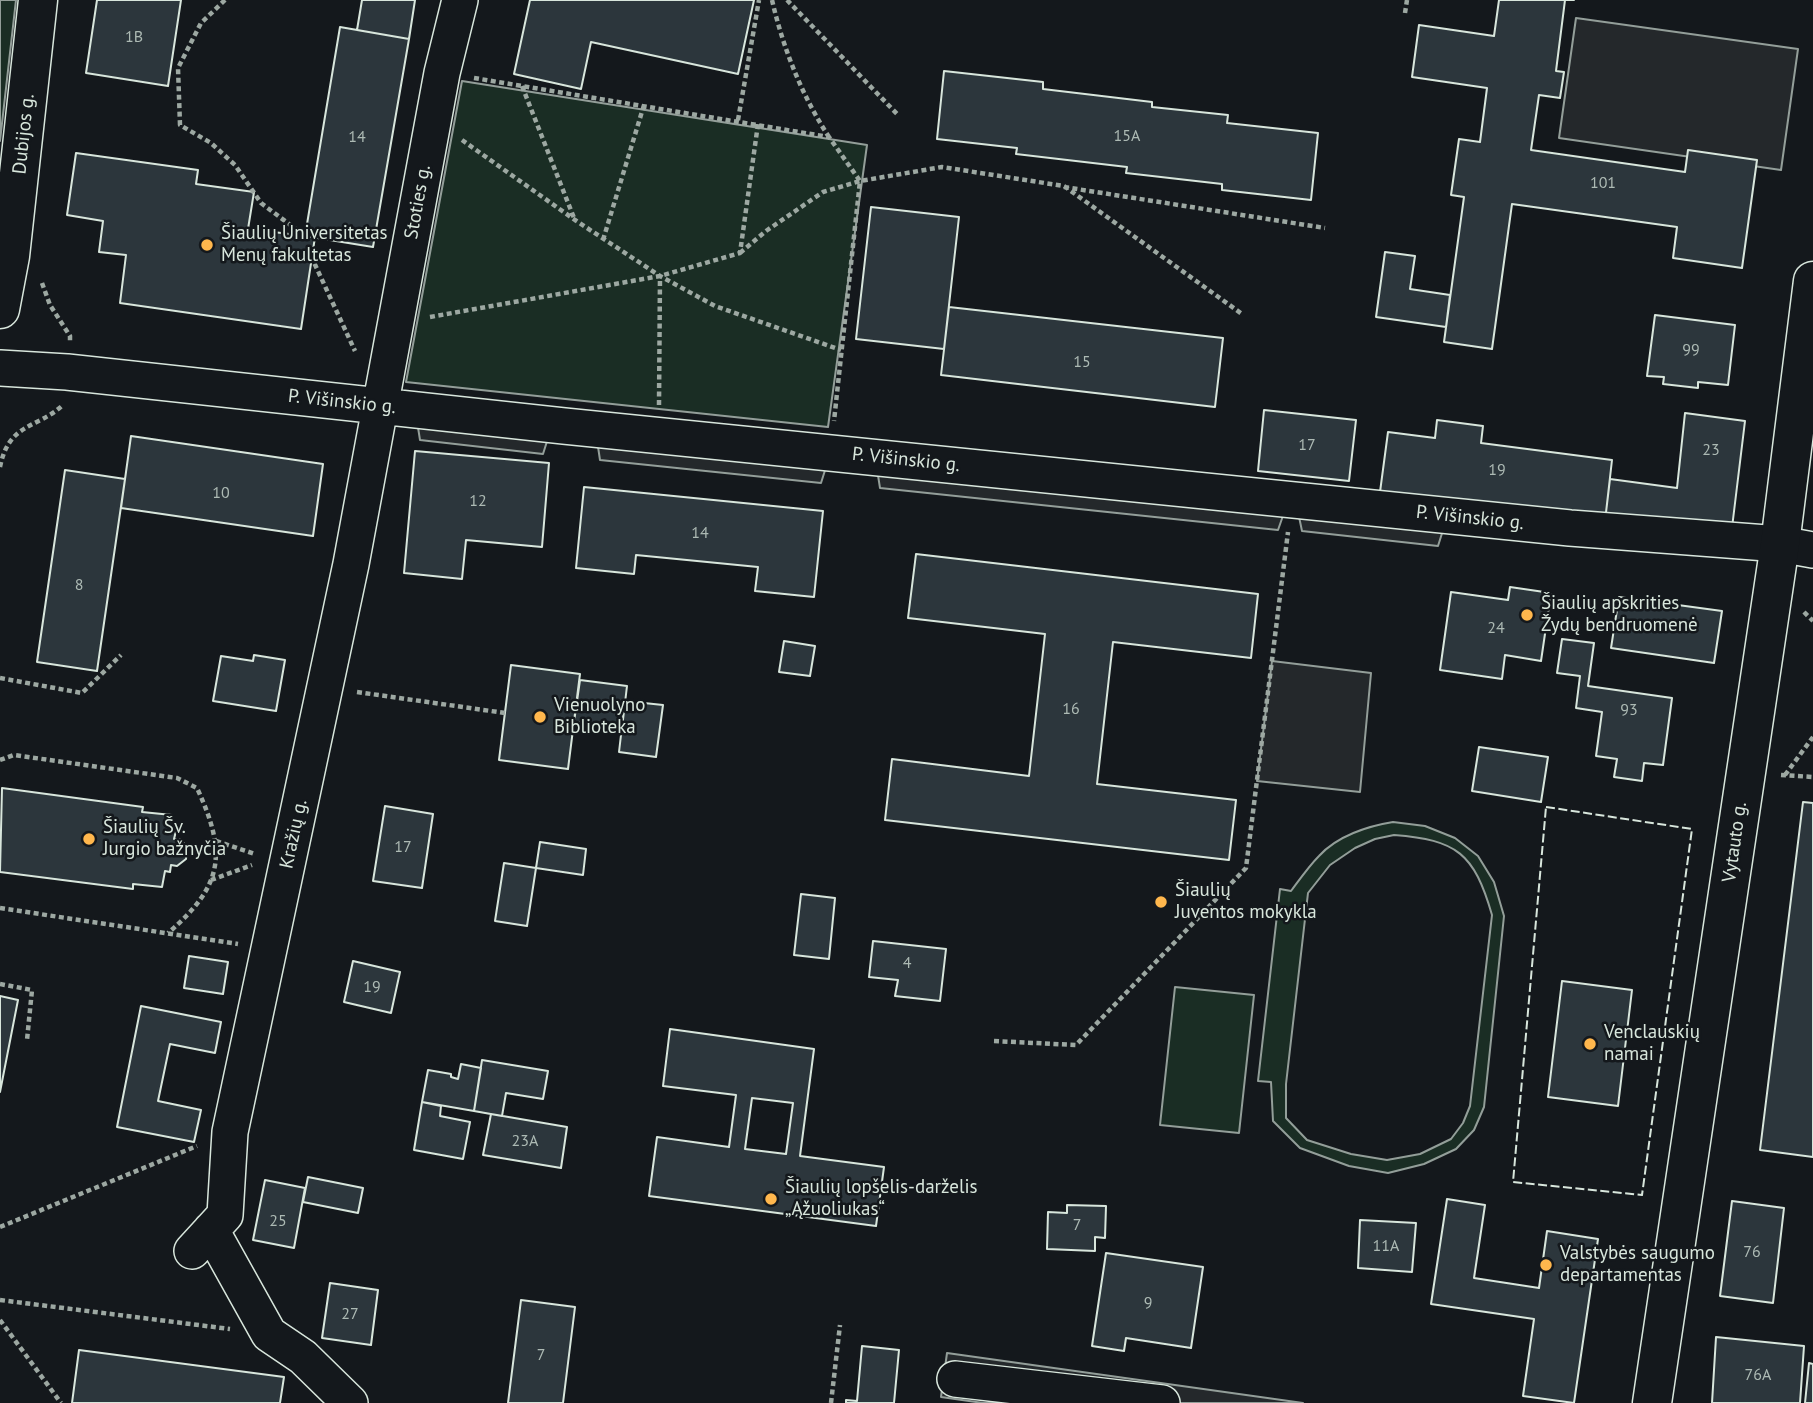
<!DOCTYPE html>
<meta charset="utf-8">
<style>
body{margin:0}
canvas{display:block;background:#14181c}
</style>
<canvas width="1813" height="1403"></canvas>
<script>
const g = document.querySelector('canvas').getContext('2d');
g.lineJoin = 'round';
function fill(path, color) {
  g.fillStyle = color;
  g.fill(path, 'evenodd');
}
function stroke(path, color, width, dash) {
  g.strokeStyle = color;
  g.lineWidth = width;
  g.lineCap = dash ? 'butt' : 'round';
  g.setLineDash(dash || []);
  g.stroke(path);
}
function drawText(font, color, halo, rows, align = 'center') {
  g.font = font + ' "PT Sans",sans-serif';
  g.lineWidth = 5;
  g.setLineDash([]);
  g.textBaseline = 'middle';
  g.strokeStyle = halo;
  g.fillStyle = color;
  for (const [text, x, y, turn = 0] of rows) {
    g.save();
    g.translate(x, y);
    g.rotate((+turn || 0) * Math.PI / 180);
    g.textAlign = isNaN(turn) ? turn : align;
    if (halo) g.strokeText(text, 0, 0);
    g.fillText(text, 0, 0);
    g.restore();
  }
}
const green = new Path2D(`
 M0,0H16L0,141Z
 M462,81L867,145L828,427L406,382Z
 M1393,822L1425,826L1455,838L1478,856L1494,882L1504,916L1484,1107L1474,1130L1456,1149L1424,1164L1388,1173L1349,1166L1300,1148L1273,1121L1271,1082L1258,1081L1280,889L1291,891C1300,879 1309,866 1319,856C1337,836 1368,826 1393,822ZM1394,835C1457,840 1474,853 1492,915L1470,1106L1463,1123L1451,1139L1420,1154L1387,1160L1351,1154L1307,1140L1286,1118V1084L1308,893L1330,865L1355,848L1375,839Z
 M1175,987L1254,995L1239,1133L1160,1125Z`);
const parking = new Path2D(`
 M1576,18L1798,49L1781,170L1559,138Z
 M417,421L549,435L543,454L420,440Z
 M597,440L827,464L821,483L600,460Z
 M877,469L1285,510L1278,530L880,488Z
 M1298,512L1444,527L1438,546L1302,531Z
 M1272,661L1371,673L1360,792L1257,781Z
 M947,1353L1303,1403H983L941,1397Z`);
const building = new Path2D(`
 M97,0H181L168,86L86,73Z
 M362,0H415L409,39L357,30Z
 M530,0H754L738,74L591,42L581,89L514,74Z
 M1499,0H1574H1565L1556,71L1564,72L1560,98L1539,95L1531,150L1685,172L1688,150L1757,160L1742,268L1673,258L1677,227L1512,204L1492,349L1444,342L1464,197L1451,195L1459,139L1480,142L1487,88L1412,77L1419,25L1494,36Z
 M340,27L409,39L373,247L305,236Z
 M944,71L1043,82V89L1152,102V107L1228,115L1227,123L1318,133L1311,200L1222,190V184L1126,173L1127,167L1016,154L1017,148L937,139Z
 M76,153L198,170L196,184L254,192L248,229L315,237L301,329L120,303L126,255L99,252L103,221L67,215Z
 M871,207L959,217L944,349L856,339Z
 M1385,252L1415,256L1410,289L1450,295L1446,327L1376,317Z
 M949,307L1223,338L1215,407L941,375Z
 M1655,315L1735,325L1728,385L1698,382V388L1663,384L1664,377L1647,376Z
 M1264,410L1356,420L1349,481L1258,471Z
 M1685,413L1745,421L1731,536L1605,521L1610,479L1677,488Z
 M1437,420L1483,426L1481,443L1612,460L1605,521L1380,492L1388,432L1435,438Z
 M131,436L323,464L313,536L121,508Z
 M415,451L549,463L542,547L466,540L462,579L404,573Z
 M65,470L125,479L97,671L37,662Z
 M584,487L823,511L814,597L755,591L758,567L636,555L634,574L576,568Z
 M916,554L1258,594L1251,658L1113,642L1097,784L1236,800L1229,860L885,820L892,759L1029,776L1045,634L908,618Z
 M1510,587L1551,593L1541,661L1505,655L1502,679L1440,670L1451,592L1508,600Z
 M1619,597L1722,611L1714,663L1611,648Z
 M1562,639L1594,643L1588,686L1672,698L1663,765L1644,763L1642,781L1614,777L1617,759L1596,756L1602,712L1576,708L1580,676L1557,673Z
 M784,641L815,646L810,676L779,672Z
 M254,655L285,660L276,711L213,701L221,656L253,661Z
 M511,665L580,674L568,769L499,760Z
 M580,680L627,686L622,728L574,722Z
 M625,701L663,705L656,757L619,752Z
 M1479,747L1548,757L1541,802L1472,791Z
 M2,788L143,807L142,812L172,815L170,831H176L174,839H181L187,848L186,859L177,866L171,865L170,872L165,871L162,887L133,884V889L0,872Z
 M1803,802L1813,803V1157L1760,1150Z
 M385,806L433,814L422,888L373,881Z
 M540,842L586,849L583,875L536,868Z
 M504,863L536,868L527,926L495,921Z
 M801,894L835,898L829,959L794,955Z
 M873,941L946,949L940,1001L895,996L898,980L869,977Z
 M189,956L228,962L223,994L184,988Z
 M353,961L400,972L391,1013L344,1002Z
 M1562,981L1632,990L1618,1106L1548,1097Z
 M0,996L18,1000L0,1092Z
 M141,1006L221,1022L215,1053L170,1044L158,1101L201,1110L194,1142L117,1127Z
 M670,1029L814,1049L800,1156L884,1167L876,1226L649,1196L657,1137L729,1147L736,1095L663,1086ZM752,1098L793,1103L786,1154L745,1149Z
 M482,1060L548,1071L543,1099L506,1093L502,1116L474,1111Z
 M461,1064L481,1068L474,1111L422,1102L428,1070L451,1074V1077L458,1079Z
 M422,1102L441,1106L440,1116L470,1122L463,1159L414,1150Z
 M491,1114L567,1127L561,1168L483,1155Z
 M308,1177L363,1188L358,1213L303,1202Z
 M265,1180L305,1188L294,1248L253,1240Z
 M1447,1199L1485,1205L1474,1278L1539,1288L1547,1231L1598,1239L1574,1403L1523,1396L1534,1319L1431,1304Z
 M1732,1201L1784,1208L1773,1303L1720,1296Z
 M1067,1205L1106,1206L1105,1238L1095,1237V1251L1047,1249L1048,1212L1067,1213Z
 M1360,1220L1416,1223L1412,1272L1358,1268Z
 M1106,1253L1203,1267L1191,1348L1126,1338L1124,1351L1092,1346Z
 M330,1283L378,1290L371,1345L322,1338Z
 M521,1300L575,1307L563,1403H508Z
 M1716,1337L1804,1346L1800,1403H1712Z
 M862,1346L899,1350L894,1403H846V1400L857,1401Z
 M79,1350L284,1377L280,1403H72Z
 M1809,1363L1813,1364V1403H1805Z`);
const path = new Path2D(`
 M225,0L201,23L178,68L180,125L211,143L235,165L261,203L305,236
 M772,0C783,48 802,96 829,137
 M787,0L899,116
 M1405,13L1407,0
 M474,78L829,137L860,181L942,167L1064,186L1242,314
 M522,86L574,218
 M738,120L759,0
 M462,140L575,220L660,276L715,306L841,350
 M1064,187L1325,228
 M603,240L644,105
 M740,253L766,231L823,192L860,181L834,421
 M311,256L355,351
 M42,283L50,305L70,336V341
 M430,317L660,276L740,253L758,124
 M659,405L660,276
 M0,467C9,422 37,429 63,405
 M1804,612L1813,621
 M0,678L82,693L121,655
 M357,692L505,713
 M0,760L14,755L177,778L197,788C227,853 224,885 168,933
 M1781,775L1813,777
 M1785,775L1813,737
 M216,841L255,854
 M211,880L252,865
 M0,908L238,944
 M0,984L32,990L27,1040
 M994,1041L1076,1045L1246,868L1288,532
 M0,1227L197,1146
 M0,1300L230,1329
 M0,1320L61,1403
 M831,1403L840,1325`);
const minor = new Path2D(`
 M0,368L67,372L564,426L1570,528L1780,544L1813,550
 M211,1230L269,1334L303,1357L350,1403
 M192,1251L225,1215L230,1132L351,564L442,73L460,0
 M955,1379L1162,1403`);
const major = new Path2D(`
 M0,309L10,256L38,0`);
const highway = new Path2D(`
 M1652,1403L1780,544L1813,281`);
const fence = new Path2D(`
 M1546,807L1692,829L1642,1195L1513,1182Z`);
const markers = [
 [207,245,7,"#ffb74d"],
 [1527,615,7,"#ffb74d"],
 [540,717,7,"#ffb74d"],
 [89,839,7,"#ffb74d"],
 [1161,902,7,"#ffb74d"],
 [1590,1044,7,"#ffb74d"],
 [771,1199,7,"#ffb74d"],
 [1546,1265,7,"#ffb74d"]
];
const numberNames = [
 ["1B",134,37],
 ["15A",1127,136],
 ["14",357,137],
 ["101",1603,183],
 ["99",1691,350],
 ["15",1082,362],
 ["17",1307,445],
 ["23",1711,450],
 ["19",1497,470],
 ["10",221,493],
 ["12",478,501],
 ["14",700,533],
 ["8",79,585],
 ["24",1496,628],
 ["16",1071,709],
 ["93",1629,710],
 ["17",403,847],
 ["4",907,963],
 ["19",372,987],
 ["23A",525,1141],
 ["25",278,1221],
 ["7",1077,1225],
 ["11A",1386,1246],
 ["76",1752,1252],
 ["9",1148,1303],
 ["27",350,1314],
 ["7",541,1355],
 ["76A",1758,1375]
];
const streetNames = [
 ["Dubijos g.",24,134,-84],
 ["Stoties g.",418,202,-80],
 ["P. Višinskio g.",342,402,6],
 ["P. Višinskio g.",906,460,6],
 ["P. Višinskio g.",1470,518,6],
 ["Kražių g.",294,834,-78],
 ["Vytauto g.",1735,842,-82]
];
const poiNames = [
 ["Šiaulių Universitetas",221,234],
 ["Menų fakultetas",221,256],
 ["Šiaulių apskrities",1541,604],
 ["Žydų bendruomenė",1541,626],
 ["Vienuolyno",554,706],
 ["Biblioteka",554,728],
 ["Šiaulių Šv.",103,828],
 ["Jurgio bažnyčia",103,850],
 ["Šiaulių",1175,891],
 ["Juventos mokykla",1175,913],
 ["Venclauskių",1604,1033],
 ["namai",1604,1055],
 ["Šiaulių lopšelis-darželis",785,1188],
 ["„Ąžuoliukas“",785,1210],
 ["Valstybės saugumo",1560,1254],
 ["departamentas",1560,1276]
];
fill(green, '#1a2d24');
stroke(green, '#939e99', 2);
fill(parking, '#24282b');
stroke(parking, '#939e99', 2);
fill(building, '#2c363c');
stroke(building, '#d8e6dc', 2);
stroke(minor, '#d8e6dc', 38);
stroke(major, '#d8e6dc', 41);
stroke(highway, '#d8e6dc', 41);
stroke(path, '#9da8a2', 4.5, [5, 3.5]);
stroke(minor, '#14181c', 35);
stroke(major, '#14181c', 38);
stroke(highway, '#14181c', 38);
stroke(fence, '#d8e6dc', 2, [9, 3.5]);
for (const [x, y, r, color] of markers) {
  const dot = new Path2D();
  dot.arc(x, y, r, 0, 2 * Math.PI);
  g.fillStyle = color;
  g.fill(dot);
  stroke(dot, '#14181c', 2.5);
}
drawText('16px', '#adbab4', null, numberNames);
drawText('19px', '#d8e6dc', '#14181c', streetNames);
drawText('19px', '#d8e6dc', '#14181c', poiNames, 'left');
</script>
